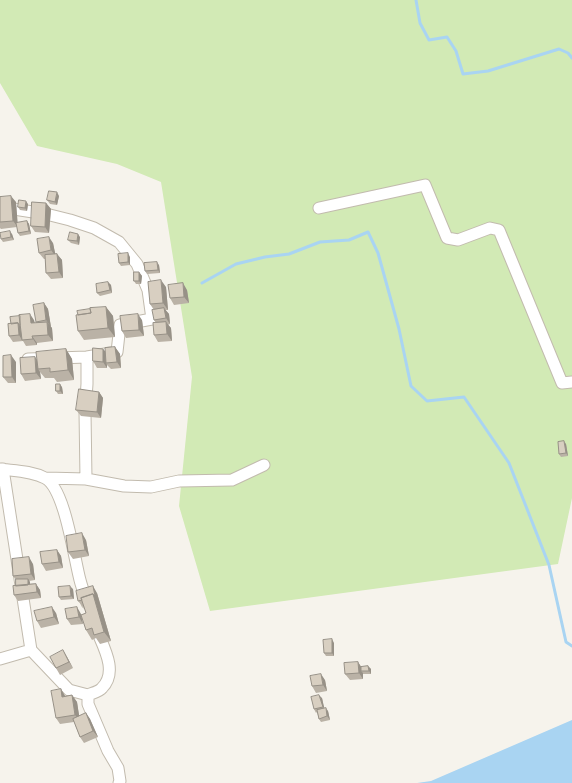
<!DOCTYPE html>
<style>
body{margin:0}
canvas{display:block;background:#f6f3ec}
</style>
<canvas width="572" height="783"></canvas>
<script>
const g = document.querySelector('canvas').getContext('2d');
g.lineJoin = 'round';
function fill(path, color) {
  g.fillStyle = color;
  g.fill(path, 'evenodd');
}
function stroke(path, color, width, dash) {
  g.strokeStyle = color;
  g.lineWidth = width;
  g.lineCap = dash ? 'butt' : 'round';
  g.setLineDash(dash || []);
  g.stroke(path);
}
const green = new Path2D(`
 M0,0H572V498L558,564L210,611L179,506L192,377L161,182L117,164L37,146L0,83Z`);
const water = new Path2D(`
 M572,720V783H417L431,781Z`);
const stream = new Path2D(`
 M416,0L420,23L429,40L447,37L456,51L463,74L488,71L559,49L568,53L572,58
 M202,283L236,264L265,257L289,254L320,242L349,240L368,232L378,253L399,329L411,386L427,401L464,397L509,463L549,565L566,642L572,646`);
const minor = new Path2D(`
 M0,207L46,214L70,220L94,228L119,242L137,264L148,290L152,319L120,325L117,352L87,357V384L85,412L86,479
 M319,208L425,185L447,238L458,240L490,228L499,230L562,383L572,382
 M28,359L87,357
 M0,469C15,471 31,471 45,478C65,488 74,558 80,580C82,588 85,595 87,603
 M3,469L31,650L69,690L88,695
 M46,478L86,479L124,486L151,487L179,481L232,480L264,465
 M97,631C104,648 118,672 102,688C99,692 92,693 88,695V704L108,751L118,768L120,781L119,783
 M0,659L31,650`);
const wall = new Path2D(`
 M59,196L57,205L50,204L47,200Z
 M0,197L16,202L17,223L27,221L29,224L31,234L20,236L18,233L17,227L1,229L0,228Z
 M46,203L51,209L49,233L35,232L31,226Z
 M28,204L27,211L20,210L18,207Z
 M12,234L14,240L3,242L1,239Z
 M80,237L79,245L71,243L68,240Z
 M53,243L55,254H57L62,260L63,278L51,279L46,273L45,259H44L39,253Z
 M130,257V265L121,266L119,263Z
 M159,265L160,273L147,274L145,271Z
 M139,272L142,276L141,284H136L134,281Z
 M108,282L111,285L112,293L100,296L97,293Z
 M166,287L168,310H165L169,314L170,324L168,325L171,328L172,341L158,342L154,335L156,323L154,320V310L150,304Z
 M187,290L189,303L174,305L170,298Z
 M44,303L48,309L51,327L52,328L53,341L37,343V345L26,346L23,341L13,342L9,336L8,324L34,320L35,323H36V322Z
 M106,307L113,316L115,337L84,340L78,331Z
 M142,320L144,336L126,338L122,331Z
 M115,347L120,354L121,368L111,369L107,365V368H97L93,361L103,349L105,351Z
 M66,349L72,359L74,380L57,382L54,378H45L40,372L41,379L25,381L21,374L37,360Z
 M16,362V383H8L3,377Z
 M62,387L63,394H58L56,391Z
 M99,392L103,398L101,418L81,416L76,410Z
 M566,444L568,456L561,457L559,454Z
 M86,540L89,556L73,559L68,552Z
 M57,550L61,556L63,568L46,571L42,564Z
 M33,564L35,580L29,581L30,582V584H36L40,590L41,598L18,601L14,595L16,586V580L13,576Z
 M73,589L74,599L61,600L59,597Z
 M97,593L111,641L100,644L96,638L92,640L86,630L82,618L83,624L71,625L67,619L81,614L82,615L86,613L84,607H83L78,601Z
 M56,613L59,624L41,628L37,621Z
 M334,643V656H326L324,653Z
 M63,650L67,657L73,668L60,675L56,668Z
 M358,662L361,667L368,666L371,669V674H363V673V679L350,680L345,674Z
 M325,680L327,691L316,693L312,686Z
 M61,689L65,696L72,695L77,702L79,716L86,713L90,719L98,737L84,743L80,737L74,722L60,724L56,718Z
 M322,698L324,709L328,711L330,720L321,722L319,719L317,712L316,713L314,709Z`);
const shadedWall = new Path2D(`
 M57,192L59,196L57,205L55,202Z
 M11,196L16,202L18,227L13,221Z
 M26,201L28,204L27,211L25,208Z
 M46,203L51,209L49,233L45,227Z
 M27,221L29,224L31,234L29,231Z
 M10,231L12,234L14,240L11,237Z
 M78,234L80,237L79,245L77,241Z
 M49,237L53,243L56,257L51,250Z
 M128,253L130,257V265L128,262Z
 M57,254L62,260L63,278L59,272Z
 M157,262L159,265L160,273L158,270Z
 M139,272L142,276L141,284L139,281Z
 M161,280L166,287L168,310L163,303Z
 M108,282L111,285L112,293L110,290Z
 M183,283L187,290L189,303L184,297Z
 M44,303L48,309L51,327L46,320Z
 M106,307L113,316L115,337L108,328Z
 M164,308L169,314L170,324L166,318Z
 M30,314L34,320L35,329L31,323Z
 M138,314L142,320L144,336L139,330Z
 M47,322L52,328L53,341L48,335Z
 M166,322L171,328L172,341L167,334Z
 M18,323L22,329V340L19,335Z
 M32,336L37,343V345L33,339Z
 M115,347L120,354L121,368L117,362Z
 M66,349L72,359L74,380L68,370Z
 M103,349L108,355L106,363L107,365V368L103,362Z
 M11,355L16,362V383L12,377Z
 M35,357L40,363L38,369L40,372L41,379L36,373Z
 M60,384L62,387L63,394L60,391Z
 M99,392L103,398L101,418L97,412Z
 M564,441L566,444L568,456L566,453Z
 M82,533L86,540L89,556L85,550Z
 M57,550L61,556L63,568L59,562Z
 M29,557L33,564L35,580L31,574Z
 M28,579L30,582V591L28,588Z
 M36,584L40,590L41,598L37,592Z
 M70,586L73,589L74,599L71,596Z
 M93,586L97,593L111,641L104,632L93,594Z
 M52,607L56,613L59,624L54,617Z
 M77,607L81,614L83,624L79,617Z
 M332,639L334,643V656L332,653Z
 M63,650L67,657L73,668L69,662Z
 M358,662L362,668L361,671L363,673V679L359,673Z
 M368,666L371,669V674L369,671Z
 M321,674L325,680L327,691L323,685Z
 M61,689L65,696L66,703L62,697Z
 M72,695L77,702L80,721L75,715Z
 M319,695L322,698L325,711L323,707Z
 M326,708L328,711L330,720L327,716Z
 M86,713L90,719L98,737L93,731Z`);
const building = new Path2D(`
 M49,191L57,192L55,202L47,200Z
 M11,196L13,221L0,222V197Z
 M19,200L26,201L25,208L18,207Z
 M32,202L46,203L45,227L31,226Z
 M27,221L29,231L18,233L16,223Z
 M10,231L11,237L1,239L0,233Z
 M70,232L78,234L77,241L68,240Z
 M49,237L51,250L39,253L37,239Z
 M128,253V262L119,263L118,254Z
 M57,254L59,272L46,273L45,255Z
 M157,262L158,270L145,271L144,263Z
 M134,272H139V281H134Z
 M161,280L163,303L150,304L148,282Z
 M108,282L110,290L97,293L96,284Z
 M183,283L184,297L170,298L168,285Z
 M44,303L46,320L36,322L33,305Z
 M106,307L108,328L78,331L76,315L91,313L90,308Z
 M164,308L166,318L154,320L152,310Z
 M90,309L91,313L78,315L77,311Z
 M30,314L31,323L47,322L48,335L32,336L33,339L22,340L19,315Z
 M138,314L139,330L122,331L120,316Z
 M20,316V325H19L18,323L11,324L10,317Z
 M166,322L167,334L154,335L153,323Z
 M18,323L19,335L9,336L8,324Z
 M115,347L117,362L106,363L105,348Z
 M93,348L103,349V362L93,361Z
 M66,349L68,370L50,372V368L38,369L36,352Z
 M11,355L12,377H3V356Z
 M35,357L36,373L21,374L20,358Z
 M56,384H60V391H56Z
 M79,389L99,392L97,412L76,410Z
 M564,441L566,453L559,454L558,442Z
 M82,533L85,550L68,552L66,536Z
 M57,550L59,562L42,564L40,552Z
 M29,557L31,574L13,576L12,559Z
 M16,579H28V585L16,586Z
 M36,584L37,592L14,595L13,586Z
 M70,586L71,596L59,597L58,587Z
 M93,586L95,596L93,594L81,598L82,600L78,601L76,591Z
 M93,594L104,632L94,635L92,628L86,630L81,615L86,613L81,598Z
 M52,607L54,617L37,621L34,611Z
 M77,607L79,617L67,619L65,609Z
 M332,639V653H324L323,640Z
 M63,650L69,662L56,668L50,657Z
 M358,662L359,673L345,674L344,663Z
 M368,666L369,671H361V667Z
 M321,674L323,685L312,686L310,676Z
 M61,689L62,697L72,695L75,715L56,718L51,691Z
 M319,695L323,707L314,709L311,697Z
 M326,708L327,716L319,719L317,710Z
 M86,713L93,731L80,737L73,719Z`);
fill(green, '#d2eab5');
fill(water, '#a9d4f2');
stroke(stream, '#a9d4f2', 3);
stroke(minor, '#c2bbae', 13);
stroke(minor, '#fff', 11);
fill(wall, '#bab2a6');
fill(shadedWall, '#979187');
fill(building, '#d8cfc1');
stroke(building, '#979187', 1);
</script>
